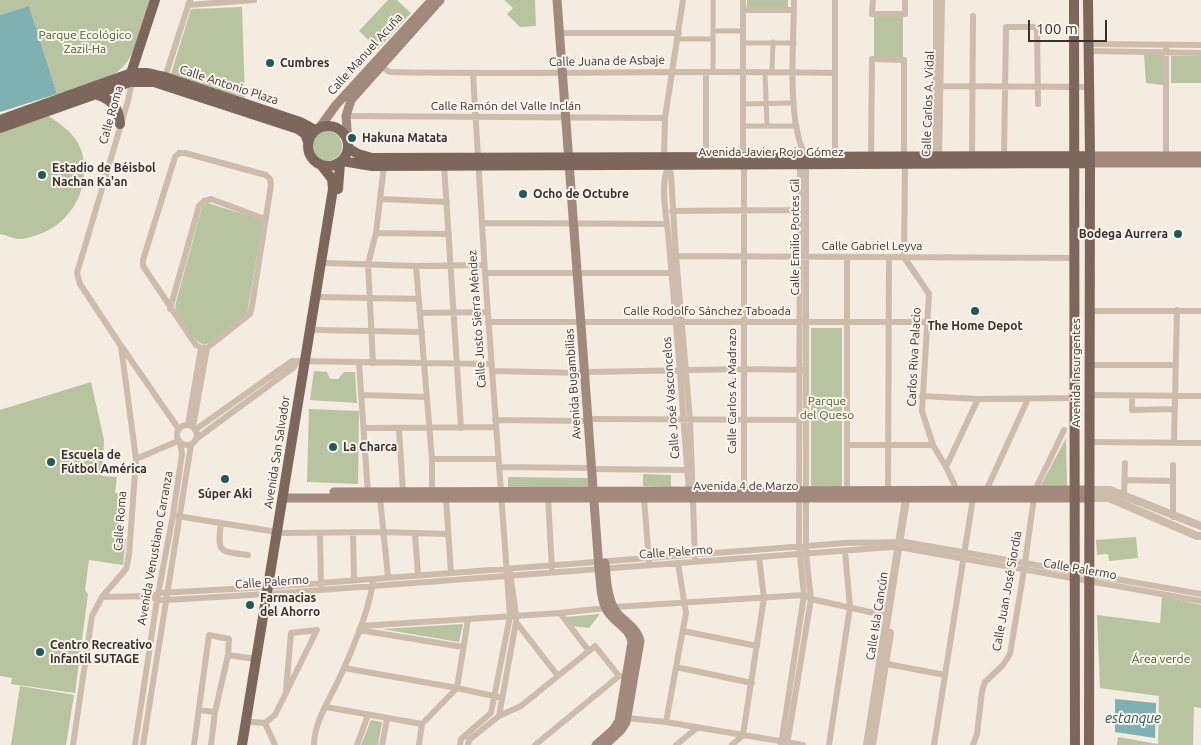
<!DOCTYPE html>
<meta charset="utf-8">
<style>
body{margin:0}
#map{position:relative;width:1201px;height:745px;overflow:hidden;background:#f4ebe1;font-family:Ubuntu,sans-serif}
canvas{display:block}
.scale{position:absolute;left:1028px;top:20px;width:79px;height:22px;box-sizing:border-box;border:2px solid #3b302b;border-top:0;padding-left:6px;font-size:15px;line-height:18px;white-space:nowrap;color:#3b302b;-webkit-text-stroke:4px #fbf5ee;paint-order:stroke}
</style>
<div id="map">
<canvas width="1201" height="745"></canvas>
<div class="scale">100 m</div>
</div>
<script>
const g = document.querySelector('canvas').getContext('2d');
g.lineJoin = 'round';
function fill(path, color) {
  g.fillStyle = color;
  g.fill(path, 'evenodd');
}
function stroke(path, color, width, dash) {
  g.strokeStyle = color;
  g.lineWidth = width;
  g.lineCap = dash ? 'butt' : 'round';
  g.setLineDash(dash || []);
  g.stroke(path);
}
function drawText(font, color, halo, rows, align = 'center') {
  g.font = font + ' Ubuntu,sans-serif';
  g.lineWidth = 4;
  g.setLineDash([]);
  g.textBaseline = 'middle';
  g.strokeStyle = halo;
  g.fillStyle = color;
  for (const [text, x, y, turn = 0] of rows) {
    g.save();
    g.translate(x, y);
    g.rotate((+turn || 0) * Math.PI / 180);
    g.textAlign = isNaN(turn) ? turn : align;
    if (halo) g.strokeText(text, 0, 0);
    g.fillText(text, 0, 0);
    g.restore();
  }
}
const green = new Path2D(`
 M0,0H150C145,16 138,45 129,59C118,80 79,89 57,94L29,6L0,15Z
 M388,0H397L411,13L378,49L359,31Z
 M504,0H535L536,26L520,27L507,14L513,8Z
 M747,0H788V8H747Z
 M242,7L245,98L171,74L191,9Z
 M903,16V57H874V17Z
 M1144,54L1164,55V85L1146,83Z
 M1171,56H1201V83H1171Z
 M47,115C58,122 71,131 78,143C96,179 74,224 37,235C31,237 25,239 18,239C12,238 6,235 0,234V130Z
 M312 146a15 15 0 1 1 30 0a15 15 0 1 1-30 0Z
 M207,203L263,220L247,314L209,343L204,345C193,341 178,317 175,306L202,207Z
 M811,328H842V489L811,487Z
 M314,371L327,372L330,379H338L344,372H355L357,403L310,400Z
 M91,382L104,440L102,476L117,477L115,493L126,494L122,538L126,539L123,565L89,560L85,590L88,594L75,693L11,684L12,678L0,676V410Z
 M309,409L359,411L358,484L307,482Z
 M1066,438L1067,487H1040Z
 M643,474L671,475V487L643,486Z
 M508,477L589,478L590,490H508Z
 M1136,537L1138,558L1109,561L1108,554L1097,555L1096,540Z
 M1162,596L1201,605V708L1194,707L1193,745H1117L1118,737L1158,744L1159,696L1100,688L1097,615L1160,623Z
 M600,614L589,628L573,626L565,617Z
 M463,624L459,642L382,629Z
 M20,686L74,695L66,745H11Z
 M371,720L382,722L378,745H361Z`);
const water = new Path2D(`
 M29,6L57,94L0,112V15Z
 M1115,699L1156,703L1155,738L1115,732Z`);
const pedestrian = new Path2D(`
 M713,31H743
 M678,39H713
 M743,43H794
 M713,72V0
 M765,73L767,126
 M772,73L773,42
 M743,104L794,103
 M743,126H797`);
const minor = new Path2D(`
 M743,0V157
 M873,0L872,14H905V0
 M188,5L254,0
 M743,10H794
 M565,33H679
 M1088,44L1201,45
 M1166,49V156
 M1088,51L1201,53
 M381,67L390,72C538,75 686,70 834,73
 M165,77L190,0
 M938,86L1089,87
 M346,116L665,118
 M179,153H185L266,175L270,179L271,185L252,306L250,314L207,348H201L196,345L143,266V260L175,157Z
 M972,156L973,16
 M1004,156L1006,27H1037L1038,104
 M664,157L665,118L683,0
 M706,157V72
 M835,157V0
 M871,157L872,59L904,60V156
 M936,158V0
 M939,158L942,0
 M744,164V494
 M905,164L904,257L929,294L922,411L933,445L946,467L958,492
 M444,165L461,428
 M669,165L671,175L676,256L690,420L695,558
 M668,169C660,180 666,217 668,232C676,319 683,406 689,493
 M381,199L447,202
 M672,211L800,210
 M482,223L667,224
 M376,233L449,234
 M670,256L1074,258
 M847,257V493
 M326,263L416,266L484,265
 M416,266L432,459V492
 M485,273H577
 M583,273H671
 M321,297L419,299
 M170,309L199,206L204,201L211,199L265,219
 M1088,311H1201
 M420,313L487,312
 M488,322H926
 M315,330L422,332
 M122,347L178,428
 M359,363L368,494
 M373,363L368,264L376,233L384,166
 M1089,365H1175
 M492,371L585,373
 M590,372L744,369L804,370
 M362,395L427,397
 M1089,395L1201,396
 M922,396L978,399L1074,398
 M1132,396V410L1174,409
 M594,419L803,420
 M495,420L588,421
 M177 435a10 10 0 1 1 20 0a10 10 0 1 1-20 0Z
 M188,425L201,348
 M193,427L207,348
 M364,428L495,427
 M399,429L403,492
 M195,430L292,361L491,364
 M196,439L294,367L297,362
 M1089,442L1201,443
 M1174,442L1177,310
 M847,445H933
 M136,459L178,441
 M432,459H498
 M499,467L592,468
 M946,467L978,399
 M598,469L687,470
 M1125,480L1173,481
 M888,491L889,257
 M985,493L1028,399
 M1124,496L1125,463
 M380,498L388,577
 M446,498L451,573
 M548,498L552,569
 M644,498L649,562
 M177,516L277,532
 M1173,517V465
 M221,523C217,553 219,551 248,555
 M283,533L383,532L448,534
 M353,533L354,580
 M320,534L321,585
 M415,534L418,575
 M150,596L157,600H167L267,594L892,547L904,548L1201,601
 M102,597L150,596L159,593L268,587L845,543L905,542L1201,594
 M614,607L804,595L811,599L888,616
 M560,613L589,651
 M516,622L558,676
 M361,626L560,613L606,608
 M359,630L463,647
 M683,631L757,646
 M228,655L256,659
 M882,663L945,675
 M676,667L752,683
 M344,668L457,688L498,697
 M286,690L291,633L317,630
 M326,707L422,724
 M199,710L215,712
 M499,716L521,706L595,646L619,676
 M626,718L666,722L803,745
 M252,722L265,723L275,715L317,630
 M666,722L686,613L678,563
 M265,723L275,745
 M73,745L92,616L102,597L126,569L129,555L136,459L121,346L80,284L77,273L128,101L132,82
 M135,745L157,600L173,515L182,454L180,443
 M143,745L191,445
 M194,745L209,635L229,639L228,655L215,712L211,745
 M314,745C314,723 329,700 338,681C351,654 369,611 373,582
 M357,745L368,715
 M382,745L387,719
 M419,745L422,724L457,688L468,619
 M460,745L461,739L491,713L510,616L485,273L473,74
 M468,745L469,740L499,716L516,622V615L510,573
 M535,745L619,676H621
 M676,745L697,728
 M732,745L743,735L764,598L759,557
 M781,745L804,595L799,546L800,161
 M787,745L811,599L806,554V157C786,122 794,41 794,0
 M829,745L850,607L845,551
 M934,745L973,498
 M973,745L977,734L982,691L985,682L1003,665L1010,654L1024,570L1035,490L1064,430`);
const tertiary = new Path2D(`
 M1089,490H1110L1201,526
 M1089,498H1109L1197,536H1201
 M867,745L907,493
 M872,745L890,633`);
const secondary = new Path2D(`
 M557,0L599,569C601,582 600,600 608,612C615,623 630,628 632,642L619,721L614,729L596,745
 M320,127L336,105L432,0
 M348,142L346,116L351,100L440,0
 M1090,156H1201
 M1090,163H1201
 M334,492L1089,490
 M283,498H1089
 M605,563C606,577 607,597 615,610C622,621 637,627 640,641L626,722L621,730L605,745`);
const primary = new Path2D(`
 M1074,0L1075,745
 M1088,0L1090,156L1089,745
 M131,73L155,0
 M133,73H148L165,77L300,122L315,130
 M133,82H154L298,129L305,134L308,142
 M98,95C112,100 119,108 120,124
 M0,120L129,74
 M308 146a20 20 0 1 1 40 0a20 20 0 1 1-40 0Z
 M0,128L130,82
 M348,148L358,154L372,158L1090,156
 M342,161L372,166L1090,163
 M338,189L340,163
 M242,745L333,189L332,179L322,166`);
const markers = [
 [270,63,5,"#1f5a5e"],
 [352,138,5,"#1f5a5e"],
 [42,175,5,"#1f5a5e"],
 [523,194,5,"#1f5a5e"],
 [1178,234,5,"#1f5a5e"],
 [975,311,5,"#1f5a5e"],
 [333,447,5,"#1f5a5e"],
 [51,462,5,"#1f5a5e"],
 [225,479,5,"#1f5a5e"],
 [250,605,5,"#1f5a5e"],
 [40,652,5,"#1f5a5e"]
];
const parkNames = [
 ["Parque Ecológico",85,35],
 ["Zazil-Ha",85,49],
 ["Parque",827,401],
 ["del Queso",827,415],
 ["Área verde",1161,659]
];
const streetNames = [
 ["Calle Manuel Acuña",365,54,-48],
 ["Calle Juana de Asbaje",607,61,-1],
 ["Calle Antonio Plaza",229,85,18],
 ["Calle Carlos A. Vidal",928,104,-88],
 ["Calle Ramón del Valle Inclán",506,106],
 ["Calle Roma",111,115,-74],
 ["Avenida Javier Rojo Gómez",771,152],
 ["Calle Emilio Portes Gil",795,237,-90],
 ["Calle Gabriel Leyva",872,246],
 ["Calle Rodolfo Sánchez Taboada",707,311],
 ["Calle Justo Sierra Méndez",477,319,-94],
 ["Carlos Riva Palacio",914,357,-87],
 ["Avenida Insurgentes",1076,373,-90],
 ["Avenida Bugambilias",573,384,-94],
 ["Calle Carlos A. Madrazo",732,391,-90],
 ["Calle José Vasconcelos",671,398,-94],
 ["Avenida San Salvador",277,452,-81],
 ["Avenida 4 de Marzo",746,486],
 ["Calle Roma",120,521,-86],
 ["Avenida Venustiano Carranza",155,548,-80],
 ["Calle Palermo",676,552,-4],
 ["Calle Palermo",1080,569,10],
 ["Calle Palermo",272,582,-4],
 ["Calle Juan José Siordia",1007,591,-80],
 ["Calle Isla Cancún",877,616,-81]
];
const poiNames = [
 ["Cumbres",280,63],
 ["Hakuna Matata",362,138],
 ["Estadio de Béisbol",52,168],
 ["Nachan Ka'an",52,182],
 ["Ocho de Octubre",533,194],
 ["Bodega Aurrera",1168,234,"right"],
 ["The Home Depot",975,326,"center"],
 ["La Charca",343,447],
 ["Escuela de",61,455],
 ["Fútbol América",61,469],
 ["Súper Aki",225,494,"center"],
 ["Farmacias",260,598],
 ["del Ahorro",260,612],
 ["Centro Recreativo",50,645],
 ["Infantil SUTAGE",50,659]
];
const waterNames = [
 ["estanque",1133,718]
];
fill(green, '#b8c4a0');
fill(water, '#7fb0b2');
stroke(pedestrian, '#cdbbac', 5);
stroke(minor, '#cdbbac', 6);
stroke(tertiary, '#cdbbac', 8);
stroke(secondary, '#a18a7d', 9);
stroke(primary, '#7d675c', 10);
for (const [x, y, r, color] of markers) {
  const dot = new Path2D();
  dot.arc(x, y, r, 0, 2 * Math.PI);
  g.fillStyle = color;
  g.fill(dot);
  stroke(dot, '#fbf5ee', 2);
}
drawText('12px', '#4a5a2e', '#fbf5ee', parkNames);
drawText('12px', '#3b302b', '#fbf5ee', streetNames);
drawText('bold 12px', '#3b302b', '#fbf5ee', poiNames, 'left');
drawText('italic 14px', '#1f5a5e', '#fbf5ee', waterNames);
</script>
